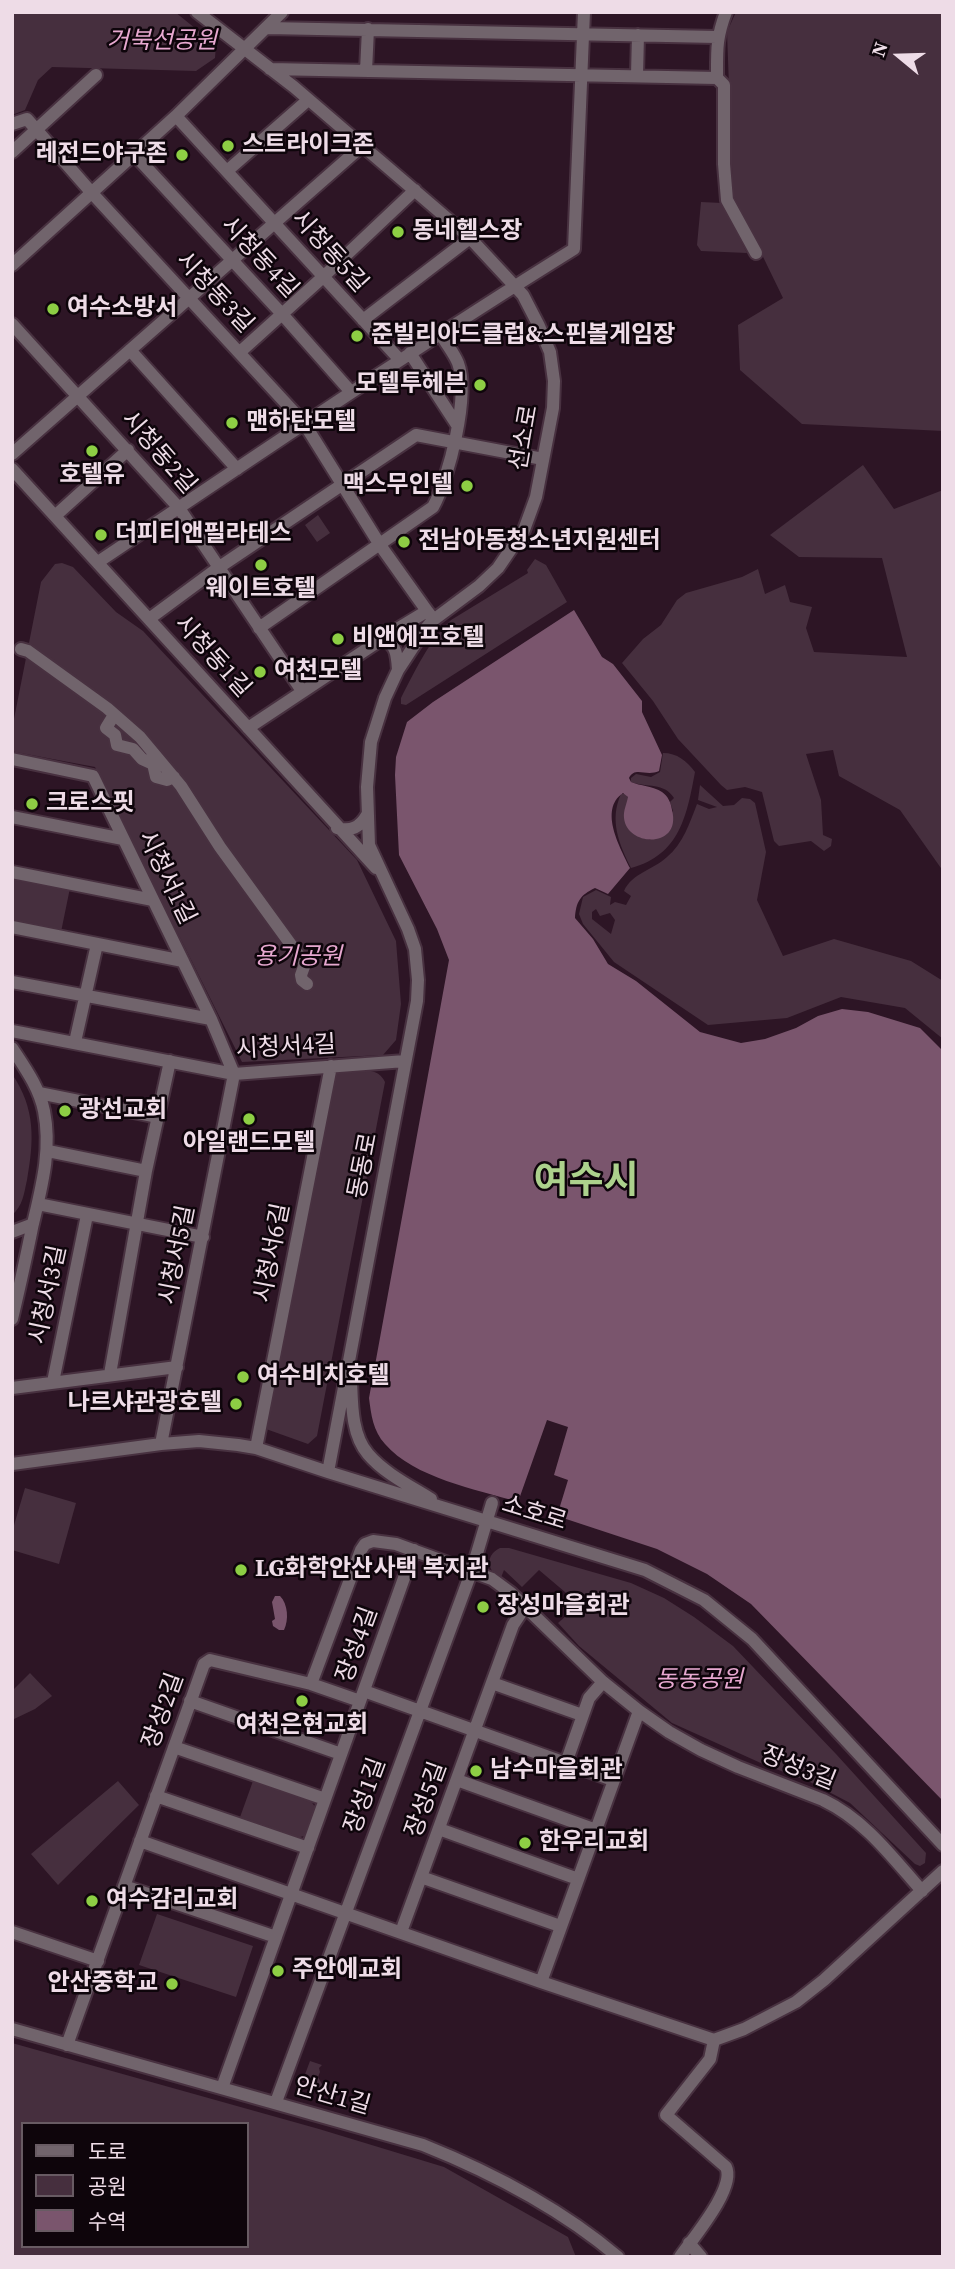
<!DOCTYPE html>
<meta charset="utf-8">
<style>
body{margin:0}
#map{position:relative;width:955px;height:2269px;overflow:hidden;background:#2d1525;font-family:"Source Serif 4","Noto Sans KR",serif}
canvas{display:block}
.frame{position:absolute;inset:0;border:14px solid #eedce7;pointer-events:none}
.legend{position:absolute;left:21px;top:2122px;width:228px;height:126px;box-sizing:border-box;background:#0e050b;border:2px solid #685b63;margin:0;padding:9px 12px;list-style:none;font-size:21px;color:#eedce7}
.legend li{display:flex;align-items:center;gap:14px;height:35px}
.legend b{width:35px;border:2px solid #685b63}
.north{position:absolute;left:864px;top:21px;width:70px;height:70px;-webkit-text-stroke:5px #0e050b;paint-order:stroke;rotate:289deg;font-size:19px;font-weight:700;line-height:28px;text-align:center;color:#eedce7}
.north::after{content:'';display:block;margin:auto;width:24px;height:32px;background:#eedce7;clip-path:polygon(50% 0,100% 100%,50% 72%,0 100%)}
</style>
<div id="map">
<canvas width="955" height="2269"></canvas>
<div class="frame"></div>
<ul class="legend">
<li><b style="height:9px;background:#71646c"></b>도로</li>
<li><b style="height:19px;background:#462f3e"></b>공원</li>
<li><b style="height:19px;background:#7a556d"></b>수역</li>
</ul>
<div class="north">N</div>
</div>
<script>
const g = document.querySelector('canvas').getContext('2d');
g.lineJoin = 'round';
function fill(path, color) {
  g.fillStyle = color;
  g.fill(path, 'evenodd');
}
function stroke(path, color, width, dash) {
  g.strokeStyle = color;
  g.lineWidth = width;
  g.lineCap = dash ? 'butt' : 'round';
  g.setLineDash(dash || []);
  g.stroke(path);
}
function drawText(font, color, halo, rows, align = 'center') {
  g.font = font + ' "Source Serif 4","Noto Sans KR",serif';
  g.lineWidth = 5;
  g.setLineDash([]);
  g.textBaseline = 'middle';
  g.strokeStyle = halo;
  g.fillStyle = color;
  for (const [text, x, y, turn = 0] of rows) {
    g.save();
    g.translate(x, y);
    g.rotate((+turn || 0) * Math.PI / 180);
    g.textAlign = isNaN(turn) ? turn : align;
    if (halo) g.strokeText(text, 0, 0);
    g.fillText(text, 0, 0);
    g.restore();
  }
}
const green = new Path2D(`
 M12,12H175L216,45L215,58L196,71L52,67L38,80L25,110L12,115Z
 M736,12H943V431L802,424L740,370L738,325L783,298L733,195L727,32Z
 M701,202L722,203L747,253L701,251L697,245Z
 M863,465L894,509L943,490V871L900,810L839,776L833,750L806,754L821,800L823,835L832,839L831,846L824,851L811,841L779,846L774,841L762,792L745,787L727,790L721,785L678,739L653,701L622,663L643,639L661,625L677,600L686,593L742,577L758,569L765,594L785,585L790,602L812,607L806,628L814,652L907,657L882,558L799,557L770,535Z
 M318,515L330,533L317,542L305,525Z
 M535,559L546,565L567,602L406,705L401,704V698C416,669 427,644 451,620L528,573L527,570Z
 M62,563L73,567L116,612L143,631L357,860L396,941L401,1004L396,1040L383,1055L242,1062L95,767L15,752L12,749V729L41,582L55,564Z
 M663,753C677,753 687,761 695,772C687,815 680,855 631,868C619,844 609,820 621,794H626L629,799C622,821 625,834 650,840L673,811L670,802L674,798C664,782 647,788 631,782V778L636,774L651,777L660,772Z
 M700,785L723,806L734,805L742,798L750,799L755,803L766,852L757,900L783,956L834,939L911,961L943,981V1039L905,1008L841,997L787,1018L708,1025L614,962L583,924L579,914L583,897L596,890L611,897L610,905L615,902L626,905L631,896L624,891C632,873 653,870 667,857C683,844 690,822 697,804L709,809L717,807L698,800ZM596,909L600,916L610,913L615,920L611,934L592,919V912Z
 M12,876L70,888L61,932L12,922Z
 M338,1071C354,1071 378,1065 385,1082L317,1436L308,1444L266,1429L336,1073Z
 M12,1074C36,1109 34,1141 27,1180C24,1193 23,1206 12,1215Z
 M25,1488L76,1503L59,1564L12,1550V1532Z
 M500,1548H509L631,1583L664,1598L694,1617L733,1646L836,1754L926,1853L925,1863L920,1866L915,1864L850,1803L810,1782L763,1764L672,1723L579,1646L558,1623L576,1607L572,1598L539,1570L522,1587L504,1570L500,1580C488,1570 484,1556 500,1548Z
 M30,1673L52,1696L35,1709L12,1720V1691Z
 M118,1781L139,1805L58,1885L31,1854Z
 M253,1781L311,1801L315,1807L304,1836L293,1839L239,1820Z
 M157,1914L253,1946L236,1997L139,1965Z
 M12,2043L319,2129L444,2167L568,2237L576,2257H12ZM23,2124H247V2246H23Z
 M310,2061L322,2065L319,2068L320,2072L318,2077L323,2086L322,2091L308,2086L304,2077Z`);
const water = new Path2D(`
 M574,610L602,657L613,664L642,701V712L662,755L659,771C646,777 635,766 629,778L631,782C640,786 653,786 662,792C668,796 671,803 672,810C682,849 627,847 624,818C623,811 627,803 628,797L623,793C598,810 621,849 630,868L608,894L595,888C580,895 576,902 575,918L593,939L608,964L636,981L700,1032L741,1043L765,1039L796,1028L818,1016L842,1009L868,1012L920,1028L943,1051V1801L751,1604L707,1574L657,1549L557,1516L568,1480L554,1475L568,1427L547,1420L518,1502C476,1489 414,1478 385,1444C373,1431 371,1414 369,1398L449,960L437,929L399,855L395,775L396,757L407,722L433,702Z
 M275,1596H280C288,1604 289,1620 284,1630H279L273,1626L272,1621L275,1619L272,1602Z`);
const minor = new Path2D(`
 M197,12L294,87L470,238L523,295L539,326L550,352L554,381L553,408L536,497L524,530L498,568L479,586L432,621L423,632L398,670L385,698L371,742L367,787L369,845L408,929L415,949L418,980L417,1001L328,1472
 M726,12C716,39 717,50 717,78L724,85V164L727,200L756,253
 M268,28L717,37
 M270,69L717,78
 M366,71L368,29
 M637,75L638,35
 M176,116L400,360
 M12,124L27,119L91,192L304,423L380,545L427,611
 M12,152L96,75
 M134,154L282,314L351,392
 M227,171L308,100
 M12,265L176,116L282,12
 M363,320L470,238
 M12,324L179,508L302,691
 M130,350L237,469
 M240,352L323,277L415,190
 M410,353L457,425
 M12,454L362,146
 M12,469L376,868
 M55,516L128,450
 M98,562C256,456 413,349 574,249L584,12
 M149,619L218,568L416,435L543,459
 M259,628L433,507C449,478 470,395 458,363C454,353 446,344 441,334
 M381,639C397,643 397,656 398,670
 M21,649L28,651L107,708L140,737L181,786L220,847L305,964L301,975L302,980L307,984
 M114,715L106,728L115,735L117,745L133,749L142,759L153,764L156,777L167,780L174,777
 M248,728L394,631L427,611L431,616
 M12,759L93,776L211,1019L234,1074
 M12,817L123,839
 M337,828C351,832 360,827 367,815
 M12,872L153,900
 M12,927L183,961
 M12,982L211,1019
 M12,1031L234,1074L405,1061
 M75,1042L97,944
 M12,1048C25,1068 39,1087 44,1111C52,1151 41,1189 32,1228C26,1258 19,1289 12,1319
 M39,1093L158,1117
 M48,1151L146,1171
 M38,1204L203,1237
 M12,1232L33,1224
 M110,1374L146,1171L170,1061
 M351,1379C352,1402 351,1434 368,1454C384,1473 410,1486 431,1499
 M53,1382L87,1215
 M12,1388L177,1367
 M161,1444L234,1074
 M256,1448L331,1066
 M12,1464L161,1444L199,1441L238,1445L256,1448L328,1472L645,1570L704,1600L752,1639L943,1845
 M492,1683L582,1715
 M311,1684L360,1701
 M364,1691L613,1780
 M190,1701L341,1754
 M174,1747L325,1799
 M566,1763L589,1698L603,1682
 M457,1780L596,1830
 M156,1796L308,1848
 M439,1829L578,1879
 M140,1841L541,1982L714,2040L744,2029L796,2002L824,1980L943,1871
 M421,1877L560,1926
 M124,1886L276,1937
 M12,1932L98,1961
 M401,1932L513,1625L525,1607
 M541,1982L639,1711
 M12,2029L423,2145C493,2173 560,2208 618,2257
 M67,2045L204,1664L210,1660L311,1684L361,1550L365,1544L373,1541L396,1544L492,1579L511,1593L603,1682L639,1711L669,1732L701,1750L738,1767L823,1800C865,1820 892,1857 922,1891
 M222,2088L414,1550
 M276,2102L472,1570L492,1503
 M689,2243L701,2257
 M680,2257C693,2238 736,2188 726,2167L666,2115L710,2059L714,2040`);
const markers = [
 [228,146,7,"#8dce44"],
 [182,155,7,"#8dce44"],
 [398,232,7,"#8dce44"],
 [53,309,7,"#8dce44"],
 [357,336,7,"#8dce44"],
 [480,385,7,"#8dce44"],
 [232,423,7,"#8dce44"],
 [92,451,7,"#8dce44"],
 [467,486,7,"#8dce44"],
 [101,535,7,"#8dce44"],
 [404,542,7,"#8dce44"],
 [261,565,7,"#8dce44"],
 [338,639,7,"#8dce44"],
 [260,672,7,"#8dce44"],
 [32,804,7,"#8dce44"],
 [65,1111,7,"#8dce44"],
 [249,1119,7,"#8dce44"],
 [243,1377,7,"#8dce44"],
 [236,1404,7,"#8dce44"],
 [241,1570,7,"#8dce44"],
 [483,1607,7,"#8dce44"],
 [302,1701,7,"#8dce44"],
 [476,1771,7,"#8dce44"],
 [525,1843,7,"#8dce44"],
 [92,1901,7,"#8dce44"],
 [278,1971,7,"#8dce44"],
 [172,1984,7,"#8dce44"]
];
const parkNames = [
 ["거북선공원",162,42],
 ["용기공원",298,958],
 ["동동공원",699,1681]
];
const poiNames = [
 ["스트라이크존",242,146],
 ["레전드야구존",168,155,"right"],
 ["동네헬스장",412,232],
 ["여수소방서",67,309],
 ["준빌리아드클럽&스핀볼게임장",371,336],
 ["모텔투헤븐",466,385,"right"],
 ["맨하탄모텔",246,423],
 ["호텔유",92,476,"center"],
 ["맥스무인텔",453,486,"right"],
 ["더피티앤필라테스",115,535],
 ["전남아동청소년지원센터",418,542],
 ["웨이트호텔",261,590,"center"],
 ["비앤에프호텔",352,639],
 ["여천모텔",274,672],
 ["크로스핏",46,804],
 ["광선교회",79,1111],
 ["아일랜드모텔",249,1144,"center"],
 ["여수비치호텔",257,1377],
 ["나르샤관광호텔",222,1404,"right"],
 ["LG화학안산사택 복지관",255,1570],
 ["장성마을회관",497,1607],
 ["여천은현교회",302,1726,"center"],
 ["남수마을회관",490,1771],
 ["한우리교회",539,1843],
 ["여수감리교회",106,1901],
 ["주안에교회",292,1971],
 ["안산중학교",158,1984,"right"]
];
const streetNames = [
 ["시청동5길",329,252,48],
 ["시청동4길",259,258,47],
 ["시청동3길",214,293,47],
 ["선소로",525,438,-80],
 ["시청동2길",158,453,49],
 ["시청동1길",212,657,48],
 ["시청서1길",166,878,64],
 ["시청서4길",286,1048,-3],
 ["동동로",364,1166,-79],
 ["시청서6길",273,1253,-79],
 ["시청서5길",178,1255,-79],
 ["시청서3길",49,1295,-78],
 ["소호로",534,1514,17],
 ["장성4길",358,1645,-70],
 ["장성2길",164,1711,-70],
 ["장성3길",798,1769,22],
 ["장성1길",366,1796,-70],
 ["장성5길",427,1800,-70],
 ["안산1길",332,2097,16]
];
const townNames = [
 ["여수시",586,1183]
];
fill(green, '#462f3e');
fill(water, '#7a556d');
stroke(minor, '#483140', 16);
stroke(minor, '#71646c', 12);
for (const [x, y, r, color] of markers) {
  const dot = new Path2D();
  dot.arc(x, y, r, 0, 2 * Math.PI);
  g.fillStyle = color;
  g.fill(dot);
  stroke(dot, '#0e050b', 2.5);
}
drawText('italic 24px', '#e7a8d0', '#0e050b', parkNames);
drawText('bold 24px', '#eedce7', '#0e050b', poiNames, 'left');
drawText('24px', '#eedce7', '#0e050b', streetNames);
drawText('bold 38px', '#acd18c', '#0e050b', townNames);
</script>
